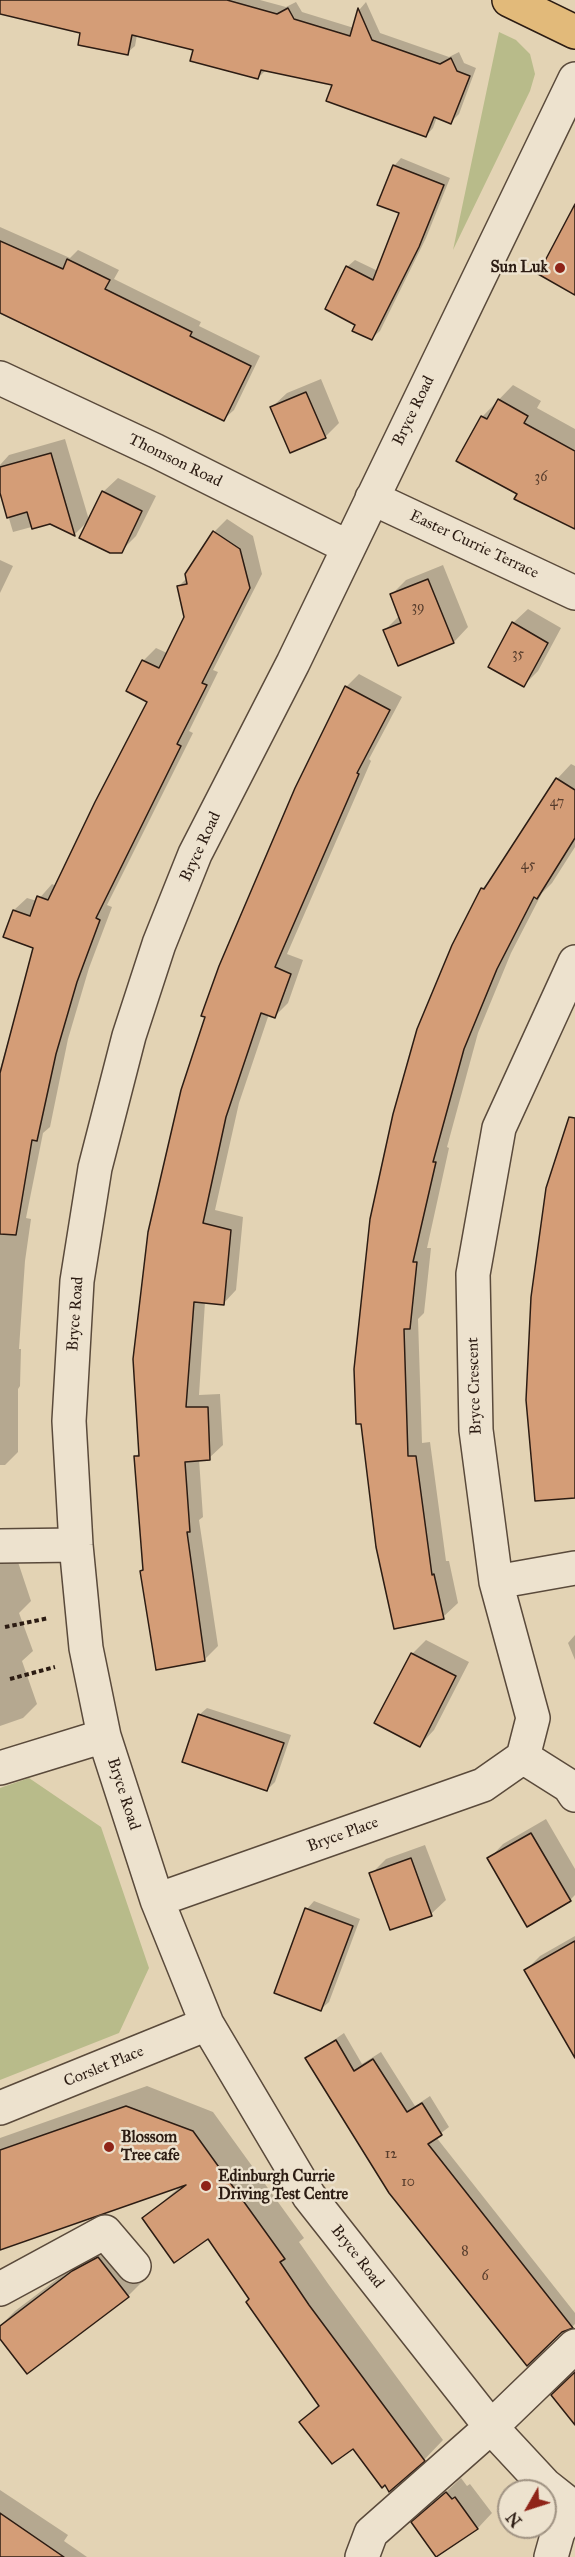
<!DOCTYPE html>
<style>
body{margin:0}
#map{position:relative;width:575px;height:2557px;overflow:hidden;background:#e3d3b4;font-family:"IM FELL Great Primer",serif}
canvas{display:block}
.north{position:absolute;left:497px;top:2479px;width:60px;height:60px;box-sizing:border-box;background:#ede2ce;border:2px solid #a09383;border-radius:50%;rotate:231deg;font-size:16px;font-weight:700;line-height:24px;text-align:center;color:#2c1c13}
.north::after{content:'';display:block;margin:auto;width:21px;height:27px;background:#8f2418;clip-path:polygon(50% 0,100% 100%,50% 72%,0 100%)}
</style>
<div id="map">
<canvas width="575" height="2557"></canvas>
<div class="north">N</div>
</div>
<script>
const ctx = document.querySelector('canvas').getContext('2d');
ctx.lineJoin = 'round';
function fill(path, color) { ctx.fillStyle = color; ctx.fill(path, 'evenodd'); }
const poly = rows => new Path2D(rows.map(r => 'M' + r).join(''));
function trace(path, color, width, dash) { ctx.strokeStyle = color; ctx.lineWidth = width; ctx.lineCap = dash ? 'butt' : 'round'; ctx.setLineDash(dash || []); ctx.stroke(path); }
function drawText(font, color, halo, rows, align = 'center') {
  ctx.font = font + ' "IM FELL Great Primer",serif'; ctx.lineWidth = 5; ctx.setLineDash([]); ctx.textBaseline = 'middle'; ctx.strokeStyle = halo; ctx.fillStyle = color; for (const [text, x, y, turn = 0] of rows) {
    ctx.save(); ctx.translate(x, y); ctx.rotate((+turn || 0) * Math.PI / 180); ctx.textAlign = isNaN(turn) ? turn : align; if (halo) ctx.strokeText(text, 0, 0); ctx.fillText(text, 0, 0); ctx.restore();
  }
}
const green = poly([
 [499,32,516,40,530,54,535,74,530,91,453,250],
 [29,1778,101,1827,149,1968,119,2033,0,2080,0,1788]
]);
const shadow = poly([
 [0,0,260,0,286,7,296,2,302,12,354,28,360,9,366,2,380,33,449,57,459,52,464,63,476,68,459,114,451,122,437,117,433,128,426,136,334,84,266,70,258,78,195,49,137,35,135,46,127,53,82,32],
 [401,158,450,178,426,238,380,331,372,338,357,324,347,267,355,260,378,271,401,212,394,166],
 [0,227,70,258,78,250,119,270,114,279,201,322,199,326,260,356,234,410,224,419,0,314],
 [321,379,339,423,325,437,272,407,287,393],
 [513,385,541,401,537,408,575,429,575,528,519,493,482,417],
 [65,439,89,520,75,534,50,522,13,532,0,488,0,465,9,455],
 [118,478,156,496,136,536,121,551,103,492],
 [227,519,253,536,262,574,213,670,218,672,189,731,193,733,107,905,112,907,89,968,68,1039,50,1127,43,1133,26,1218,31,1219,25,1261,19,1349,21,1349,20,1386,18,1389,18,1452,5,1465,0,1465,0,1069,35,947,14,910,27,898,37,901,52,884,56,886,149,701,143,661,156,648,167,653,185,617,179,586,187,578,214,532],
 [0,560,13,566,0,593],
 [443,565,468,627,454,642,399,664,385,630,400,615,392,594,406,580],
 [528,609,561,628,538,671,524,685,513,623],
 [359,674,402,697,369,759,371,761,287,954,303,960,288,1003,275,1016,269,1014,239,1103,215,1210,243,1217,236,1290,223,1304,205,1302,199,1395,220,1394,223,1445,209,1458,199,1459,203,1517,199,1520,218,1646,205,1659,142,1571,144,1569,135,1457,140,1452,135,1359,346,687],
 [571,764,575,766,575,847,552,883,542,893,511,953,478,1033,447,1147,449,1148,427,1248,431,1248,424,1313,418,1319,422,1443,430,1442,446,1561,449,1561,458,1603,443,1617,362,1422,482,889,492,878,557,779],
 [16,1556,31,1601,19,1613,33,1651,22,1661,37,1704,23,1718,0,1726,0,1562],
 [575,1635,575,1660,568,1643],
 [426,1640,469,1662,434,1730,420,1745,412,1654],
 [207,1708,291,1735,275,1782,267,1790,199,1715],
 [546,1819,575,1869,575,1895,570,1900,489,1859,503,1844],
 [425,1845,446,1900,431,1914,371,1874,386,1859],
 [314,1901,360,1919,329,2002,321,2009,307,1909],
 [575,1936,575,2044,526,1970,540,1956],
 [344,2033,362,2064,381,2052,415,2106,430,2096,449,2127,436,2137,575,2313,575,2324,572,2327,561,2331,307,2059],
 [147,2086,213,2112,304,2238,299,2242,329,2285,443,2440,424,2460,385,2483,354,2446,301,2422,319,2404,209,2237,144,2218,181,2186,0,2248,0,2138],
 [118,2238,147,2277,128,2296,0,2336,0,2326,15,2311,93,2252],
 [461,2478,467,2486,470,2484,492,2513,478,2528,437,2557,413,2523],
 [0,2490,68,2535,64,2541,87,2557,0,2557]
]);
const building = poly([
 [0,0,227,0,277,14,288,8,294,19,350,36,358,8,372,40,440,64,451,58,457,71,470,76,451,124,434,117,426,137,326,101,332,85,261,70,258,79,190,61,193,50,132,35,128,55,78,45,80,33,0,14,0,0],
 [393,165,444,185,419,247,372,340,352,331,355,325,325,309,346,266,373,280,399,213,377,205,393,165],
 [575,204,575,295,538,274,575,204],
 [0,241,63,269,67,259,110,280,105,289,192,332,190,336,251,366,224,421,0,313,0,241],
 [306,392,326,438,290,453,270,407,306,392],
 [498,399,528,416,524,423,575,451,575,529,514,499,517,494,456,461,481,416,487,419,498,399],
 [51,453,75,536,50,524,32,529,27,512,7,518,0,493,0,467,51,453],
 [102,491,142,511,122,553,110,553,79,538,102,491],
 [213,531,240,549,250,588,202,683,207,685,177,744,181,746,96,918,100,920,77,982,56,1054,37,1141,32,1140,16,1235,0,1234,0,1073,33,948,3,937,13,910,30,916,37,896,48,900,95,802,147,702,126,691,142,660,159,668,184,617,177,586,187,584,185,574,213,531],
 [428,579,454,643,398,666,383,630,401,623,390,594,428,579],
 [512,622,548,643,524,687,488,667,512,622],
 [345,686,390,710,357,773,359,774,275,967,291,974,275,1018,261,1013,226,1117,203,1223,231,1230,224,1305,194,1302,186,1407,208,1407,210,1460,185,1462,190,1532,187,1532,205,1661,156,1670,140,1571,143,1570,134,1456,139,1456,133,1359,148,1232,181,1090,205,1017,201,1016,219,966,295,788,345,686],
 [556,778,575,790,575,838,537,899,534,897,497,969,464,1049,433,1162,436,1162,413,1262,417,1262,410,1329,404,1329,408,1456,416,1456,432,1575,434,1574,444,1619,394,1629,376,1547,361,1424,356,1424,354,1369,370,1219,393,1114,417,1029,452,945,481,888,484,889,556,778],
 [569,1117,575,1118,575,1498,535,1501,526,1400,531,1297,546,1188,569,1117],
 [411,1653,456,1676,420,1747,374,1723,411,1653],
 [198,1714,284,1743,267,1791,182,1762,198,1714],
 [531,1833,571,1901,527,1927,487,1858,531,1833],
 [411,1858,432,1916,390,1930,369,1873,411,1858],
 [305,1908,353,1926,321,2011,274,1993,305,1908],
 [575,1941,575,2058,524,1970,575,1941],
 [336,2040,354,2071,373,2059,407,2112,422,2103,442,2135,428,2144,573,2328,562,2332,527,2366,389,2193,305,2058,336,2040],
 [126,2106,193,2131,285,2259,280,2262,309,2305,425,2461,389,2492,385,2485,382,2488,353,2449,332,2464,299,2422,319,2406,246,2302,249,2299,208,2239,174,2263,142,2218,186,2185,0,2250,0,2150,126,2106],
 [98,2257,129,2297,27,2374,0,2339,0,2326,72,2271,98,2257],
 [575,2372,575,2425,551,2395,575,2372],
 [446,2492,452,2499,455,2497,478,2529,436,2557,411,2522,446,2492],
 [0,2513,64,2557,0,2557,0,2513]
]);
const path = poly([
 [5,1627,49,1618],
 [10,1679,55,1667]
]);
const minor = poly([
 [0,378,156,451,348,547],
 [372,498,575,593],
 [575,962,499,1128,473,1274,476,1430,496,1582,533,1718,523,1757,569,1786,575,1795],
 [0,1546,76,1545],
 [496,1582,575,1568],
 [0,1768,104,1736],
 [157,1900,483,1785,523,1757],
 [0,2108,207,2024],
 [0,2289,105,2232,134,2266],
 [574,2508,545,2485,491,2427,309,2196,207,2024,157,1900,104,1736,86,1648,76,1545,69,1421,77,1281,95,1168,129,1036,159,944,195,854,293,663,575,79],
 [362,2557,371,2533,491,2427,575,2346],
 [551,2557,558,2532,575,2507]
]);
const major = poly([
 [509,0,575,32]
]);
const markers = [
 [560,268,6,"#8f2418"],
 [109,2147,6,"#8f2418"],
 [206,2186,6,"#8f2418"]
];
const numberNames = [
 ["36",541,478],
 ["39",418,608],
 ["35",518,655],
 ["47",557,803],
 ["45",528,866],
 ["12",391,2155],
 ["10",408,2183],
 ["8",465,2252],
 ["6",485,2277]
];
const poiNames = [
 ["Sun Luk",548,268,"right"],
 ["Blossom",121,2138],
 ["Tree cafe",121,2156],
 ["Edinburgh Currie",218,2177],
 ["Driving Test Centre",218,2195]
];
const streetNames = [
 ["Bryce Road",414,411,-64],
 ["Thomson Road",175,461,26],
 ["Easter Currie Terrace",474,545,25],
 ["Bryce Road",201,847,-65],
 ["Bryce Road",76,1314,-86],
 ["Bryce Crescent",475,1386,-92],
 ["Bryce Road",123,1794,72],
 ["Bryce Place",343,1835,-20],
 ["Corslet Place",104,2067,-22],
 ["Bryce Road",357,2257,52]
];
fill(green, '#b8bb8a');
fill(shadow, '#0003');
fill(building, '#d49d77');
trace(building, '#2c1c13', 1.5);
trace(minor, '#5a4a3b', 36);
trace(major, '#2c1c13', 36);
trace(path, '#2c1c13', 4, [4.5, 3]);
trace(minor, '#ede2ce', 33);
trace(major, '#e2ba7a', 33);
for (const [x, y, r, color] of markers) { const dot = new Path2D(); dot.arc(x, y, r, 0, 2 * Math.PI); ctx.fillStyle = color; ctx.fill(dot); trace(dot, '#ede2ce', 2); }
drawText('14px', '#563c2c', null, numberNames);
drawText('bold 16px', '#2c1c13', '#ede2ce', poiNames, 'left');
drawText('16px', '#2c1c13', '#ede2ce', streetNames);
</script>
